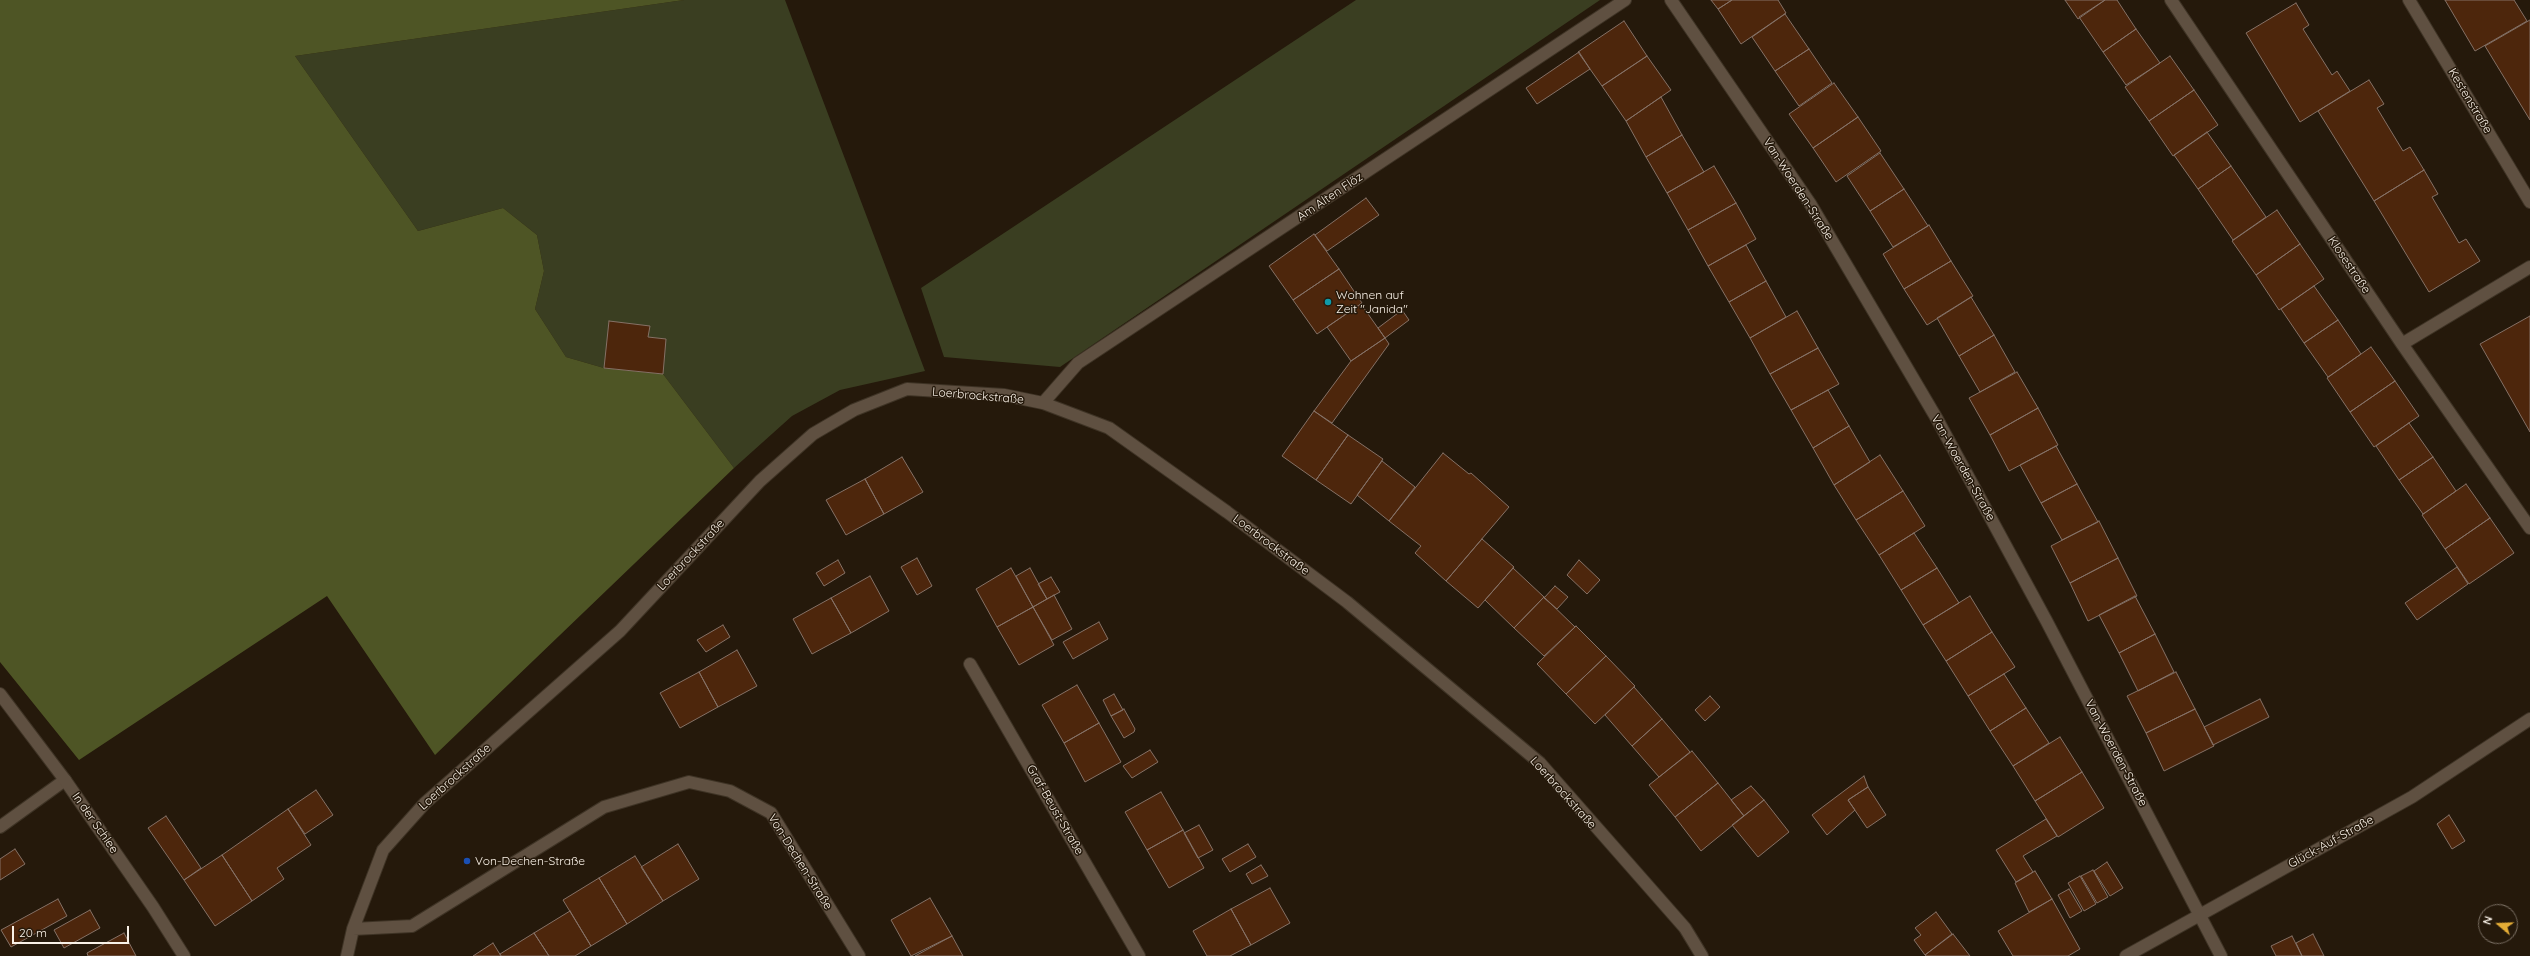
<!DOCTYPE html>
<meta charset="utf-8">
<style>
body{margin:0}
#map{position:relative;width:2530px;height:956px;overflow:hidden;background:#25190b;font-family:Quicksand,sans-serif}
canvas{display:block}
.north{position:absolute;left:2478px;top:904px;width:40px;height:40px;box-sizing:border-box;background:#25190b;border:1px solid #7a6f63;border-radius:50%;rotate:289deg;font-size:11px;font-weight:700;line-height:16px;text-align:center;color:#f9f1e7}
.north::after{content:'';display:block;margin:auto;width:14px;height:18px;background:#e5ad36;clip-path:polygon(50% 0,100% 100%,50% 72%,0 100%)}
.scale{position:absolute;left:12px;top:926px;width:117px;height:18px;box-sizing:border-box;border:2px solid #f9f1e7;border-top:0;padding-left:5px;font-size:12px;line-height:14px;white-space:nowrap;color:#f9f1e7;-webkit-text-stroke:3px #25190b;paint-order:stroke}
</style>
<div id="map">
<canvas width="2530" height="956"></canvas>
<div class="north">N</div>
<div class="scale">20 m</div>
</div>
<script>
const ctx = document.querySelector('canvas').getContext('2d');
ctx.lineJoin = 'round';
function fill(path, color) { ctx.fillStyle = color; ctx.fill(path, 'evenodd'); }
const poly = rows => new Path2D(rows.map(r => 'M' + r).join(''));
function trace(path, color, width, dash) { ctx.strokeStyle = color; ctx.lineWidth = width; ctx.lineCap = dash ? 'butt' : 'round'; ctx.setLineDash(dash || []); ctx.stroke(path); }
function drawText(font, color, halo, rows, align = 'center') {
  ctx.font = font + ' Quicksand,sans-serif'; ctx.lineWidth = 3; ctx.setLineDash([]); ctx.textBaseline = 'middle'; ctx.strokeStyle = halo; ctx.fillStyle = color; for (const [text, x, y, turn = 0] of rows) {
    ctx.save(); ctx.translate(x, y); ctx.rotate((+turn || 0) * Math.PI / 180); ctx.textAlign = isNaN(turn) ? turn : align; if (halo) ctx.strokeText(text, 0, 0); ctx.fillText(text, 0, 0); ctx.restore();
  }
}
const green = poly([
 [684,0,785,0,925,371,840,390,792,416,734,468,663,374,604,368,566,357,535,309,544,271,537,235,503,208,418,231,295,56],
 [1356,0,1600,0,1060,367,944,357,921,288]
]);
const forest = poly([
 [0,0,684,0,295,56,418,231,503,208,537,235,544,271,535,309,566,357,604,368,663,374,734,468,435,755,327,596,79,760,0,662]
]);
const building = poly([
 [1711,0,1732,0,1718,9,1711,0],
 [1732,0,1778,0,1786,13,1741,44,1718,9,1732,0],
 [2065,0,2105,0,2078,19,2065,0],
 [2105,0,2117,0,2136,29,2103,52,2079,17,2105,0],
 [2445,0,2514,0,2527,21,2475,51,2445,0],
 [2296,3,2309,25,2303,29,2332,75,2337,71,2350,91,2300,122,2246,33,2296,3],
 [1785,14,1809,49,1775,71,1752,37,1785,14],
 [2530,20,2530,120,2485,46,2530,20],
 [1624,21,1647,56,1602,86,1578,52,1624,21],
 [2136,29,2160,63,2126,85,2103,52,2136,29],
 [1809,49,1832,83,1799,106,1775,71,1809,49],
 [1579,52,1590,69,1537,104,1526,88,1579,52],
 [1647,56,1671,90,1626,121,1602,86,1647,56],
 [2170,56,2194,90,2149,121,2125,87,2170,56],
 [2369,80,2384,104,2377,108,2403,151,2410,147,2424,170,2374,201,2318,111,2369,80],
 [1834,83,1858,117,1813,148,1789,114,1834,83],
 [2194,90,2218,125,2173,156,2149,121,2194,90],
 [1661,97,1682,135,1646,157,1626,121,1661,97],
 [1858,117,1881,151,1836,182,1813,148,1858,117],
 [2207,132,2231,166,2198,189,2174,155,2207,132],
 [1682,135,1704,172,1667,193,1646,157,1682,135],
 [1880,153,1904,189,1870,211,1847,176,1880,153],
 [1714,166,1736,203,1688,230,1667,193,1714,166],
 [2231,166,2266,217,2233,240,2198,189,2231,166],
 [2424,170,2438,194,2432,197,2459,243,2466,239,2480,261,2429,292,2374,201,2424,170],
 [1904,189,1928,226,1893,247,1870,211,1904,189],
 [1366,198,1379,215,1327,251,1315,235,1366,198],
 [1736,203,1756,239,1708,266,1688,230,1736,203],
 [2277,210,2300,244,2256,275,2232,241,2277,210],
 [1929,225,1951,261,1904,289,1883,254,1929,225],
 [1314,234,1339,269,1293,300,1269,266,1314,234],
 [2300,244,2324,279,2279,310,2256,275,2300,244],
 [1746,245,1766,281,1729,302,1708,266,1746,245],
 [1951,261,1973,296,1927,325,1904,289,1951,261],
 [1339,269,1362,303,1317,334,1293,300,1339,269],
 [1766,281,1786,317,1750,338,1729,302,1766,281],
 [2314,286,2338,320,2304,343,2281,309,2314,286],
 [1971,297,1994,335,1959,356,1937,318,1971,297],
 [1361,304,1385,338,1351,361,1327,327,1361,304],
 [1402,310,1409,320,1385,338,1378,328,1402,310],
 [1797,311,1818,348,1770,374,1750,338,1797,311],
 [2530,316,2530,432,2480,344,2530,316],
 [2338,320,2361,354,2328,377,2304,343,2338,320],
 [609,321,650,326,648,337,666,339,663,374,604,368,609,321],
 [1994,335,2015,372,1980,392,1959,356,1994,335],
 [1385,338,1389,344,1332,423,1314,411,1351,361,1385,338],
 [2371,347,2395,381,2350,412,2327,378,2371,347],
 [1818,348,1839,384,1791,410,1770,374,1818,348],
 [2017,372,2038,408,1990,435,1969,398,2017,372],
 [2395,381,2419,416,2374,447,2350,412,2395,381],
 [1828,390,1849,426,1813,448,1791,410,1828,390],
 [2038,408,2058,445,2009,471,1990,435,2038,408],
 [1314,411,1348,435,1316,480,1282,456,1314,411],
 [2409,423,2433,457,2399,480,2376,446,2409,423],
 [1849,426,1870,462,1834,485,1813,448,1849,426],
 [1348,435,1383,459,1351,504,1316,480,1348,435],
 [2056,446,2077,484,2041,503,2020,465,2056,446],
 [1443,453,1469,474,1471,473,1509,507,1446,581,1415,553,1421,546,1389,521,1443,453],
 [1880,455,1903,491,1856,520,1834,485,1880,455],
 [902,457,923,492,884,514,865,479,902,457],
 [2433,457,2456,491,2423,514,2399,480,2433,457],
 [1382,461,1415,487,1389,521,1357,495,1382,461],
 [865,479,884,514,846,535,826,500,865,479],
 [2077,484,2098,522,2062,540,2041,503,2077,484],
 [2466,484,2490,518,2445,549,2422,515,2466,484],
 [1903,491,1925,526,1879,555,1856,520,1903,491],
 [2490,518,2514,553,2469,584,2445,549,2490,518],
 [2099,521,2118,558,2070,583,2051,546,2099,521],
 [1914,533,1937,568,1901,590,1879,555,1914,533],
 [1482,539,1514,567,1478,608,1446,581,1482,539],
 [917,558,932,586,917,595,901,567,917,558],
 [2118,558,2137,596,2088,621,2070,583,2118,558],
 [838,560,845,573,824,586,816,573,838,560],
 [1579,560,1600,580,1587,594,1567,575,1579,560],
 [2457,567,2468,584,2417,620,2405,603,2457,567],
 [1011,568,1033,607,997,627,976,589,1011,568],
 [1030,568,1047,599,1033,607,1016,576,1030,568],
 [1513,568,1544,597,1514,628,1485,600,1513,568],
 [1937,568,1959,603,1923,625,1901,590,1937,568],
 [870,576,889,611,851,633,831,598,870,576],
 [1051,577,1060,592,1047,599,1038,584,1051,577],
 [1555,586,1568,597,1557,609,1544,598,1555,586],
 [1054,595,1072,629,1052,640,1033,607,1054,595],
 [1970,596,1992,632,1946,661,1923,625,1970,596],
 [2135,596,2155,634,2119,653,2099,615,2135,596],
 [1544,597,1575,627,1544,656,1514,628,1544,597],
 [831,598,851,633,812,654,793,619,831,598],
 [1033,607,1054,645,1019,665,997,627,1033,607],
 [1099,622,1108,639,1073,659,1063,642,1099,622],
 [723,625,730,637,706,652,697,640,723,625],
 [1576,626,1606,656,1566,694,1537,664,1576,626],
 [1992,632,2015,667,1968,696,1946,661,1992,632],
 [2155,634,2174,672,2138,691,2119,653,2155,634],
 [737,650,757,686,718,707,699,672,737,650],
 [1606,656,1635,686,1595,724,1566,694,1606,656],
 [699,672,718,707,680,728,660,693,699,672],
 [2176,672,2195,709,2146,733,2127,696,2176,672],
 [2004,674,2026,708,1990,731,1968,696,2004,674],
 [1077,685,1099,723,1064,743,1042,705,1077,685],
 [1634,687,1662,719,1632,746,1605,715,1634,687],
 [1114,694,1123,710,1111,716,1103,700,1114,694],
 [1710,696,1720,707,1705,721,1695,710,1710,696],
 [2260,699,2269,717,2213,745,2204,727,2260,699],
 [2026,708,2049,743,2013,766,1990,731,2026,708],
 [1124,709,1135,729,1134,732,1124,738,1111,716,1124,709],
 [2195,709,2214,746,2164,771,2146,733,2195,709],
 [1662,719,1690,752,1659,777,1632,746,1662,719],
 [1099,723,1121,762,1085,782,1064,743,1099,723],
 [2060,737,2082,772,2035,801,2013,766,2060,737],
 [1150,750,1158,762,1132,778,1123,766,1150,750],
 [1692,751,1718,783,1675,817,1649,785,1692,751],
 [2082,772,2104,808,2058,837,2035,801,2082,772],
 [1864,776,1868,787,1848,800,1855,810,1827,835,1812,815,1864,776],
 [1718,783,1744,816,1701,851,1675,817,1718,783],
 [1751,786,1764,800,1744,816,1731,800,1751,786],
 [1868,787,1886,815,1867,828,1848,800,1868,787],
 [316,790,333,815,305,834,288,809,316,790],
 [1161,792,1183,830,1147,850,1125,812,1161,792],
 [1764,800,1789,832,1758,857,1732,825,1764,800],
 [288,809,311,845,277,868,284,879,252,901,222,855,288,809],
 [2449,815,2465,841,2452,849,2437,824,2449,815],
 [166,816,201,868,184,880,148,828,166,816],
 [2046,819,2057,836,2023,856,2033,872,2016,882,1996,850,2046,819],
 [1199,825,1213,850,1198,858,1184,833,1199,825],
 [1183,830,1204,868,1169,888,1147,850,1183,830],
 [678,844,699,879,663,901,641,867,678,844],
 [1248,844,1256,857,1230,872,1222,859,1248,844],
 [15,849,25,864,0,880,0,859,15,849],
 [222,855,252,901,215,926,184,880,222,855],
 [635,856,663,901,627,924,599,878,635,856],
 [2107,862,2123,888,2110,896,2094,871,2107,862],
 [1261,865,1268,876,1252,884,1246,874,1261,865],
 [2093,870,2108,897,2097,903,2081,876,2093,870],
 [2035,871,2052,899,2029,912,2015,883,2035,871],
 [2080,876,2096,904,2084,911,2068,883,2080,876],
 [599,878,627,924,591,946,563,900,599,878],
 [1270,888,1290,923,1251,945,1231,909,1270,888],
 [2069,889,2082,911,2070,918,2058,895,2069,889],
 [930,898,952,936,911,956,891,920,930,898],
 [58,899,67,916,11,947,1,930,58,899],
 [2052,899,2080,949,2068,956,2013,956,1998,931,2052,899],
 [1231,909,1251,945,1230,956,1207,956,1193,931,1231,909],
 [90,910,100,928,64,948,54,930,90,910],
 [570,911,591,946,575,956,549,956,534,933,570,911],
 [1936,912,1952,934,1925,955,1914,940,1921,935,1915,928,1936,912],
 [124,933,136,956,88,956,87,953,124,933],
 [534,933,549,956,501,956,500,954,534,933],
 [1953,934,1970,956,1926,956,1925,955,1953,934],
 [2313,934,2324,956,2302,956,2296,943,2313,934],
 [952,936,963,956,915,956,952,936],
 [2292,936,2302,956,2276,956,2271,946,2292,936],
 [493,943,501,956,473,956,493,943]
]);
const lane = poly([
 [0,827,65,780]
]);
const street = poly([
 [1671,0,1811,205,1937,419,2047,622,2221,956],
 [2171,0,2402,344,2530,528],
 [2409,0,2530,202],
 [2402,344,2530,267],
 [1043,403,1078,363,1625,0],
 [970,664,1139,956],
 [0,694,65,780,153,907,184,956],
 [353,929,412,926,604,807,689,782,730,791,771,813,859,956],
 [347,956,353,929,383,850,425,803,620,631,760,481,813,434,854,410,907,389,1004,395,1043,403,1109,428,1227,512,1347,602,1540,763,1685,928,1702,956],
 [2126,956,2412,797,2530,719]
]);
const markers = [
 [1328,302,4,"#0f9aa8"],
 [467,861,4,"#1a4fb4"]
];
const streetNames = [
 ["Kestenstraße",2470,101,59],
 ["Van-Woerden-Straße",1798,189,57],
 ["Am Alten Flöz",1330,197,-34],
 ["Klosestraße",2349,265,56],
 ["Loerbrockstraße",978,396,5],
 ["Van-Woerden-Straße",1963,468,61],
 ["Loerbrockstraße",1271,545,37],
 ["Loerbrockstraße",691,555,-47],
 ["Van-Woerden-Straße",2116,753,62],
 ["Loerbrockstraße",455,777,-42],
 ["Loerbrockstraße",1563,793,48],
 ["Graf-Beust-Straße",1055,810,60],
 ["In der Schlee",95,823,55],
 ["Glück-Auf-Straße",2331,842,-29],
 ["Von-Dechen-Straße",800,862,58]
];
const poiNames = [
 ["Wohnen auf",1336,295],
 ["Zeit \"Janida\"",1336,309],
 ["Von-Dechen-Straße",475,861]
];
fill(green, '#3a3e21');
fill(forest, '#4e5525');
fill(building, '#4d260c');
trace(building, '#857166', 1);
trace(lane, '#3e3325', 14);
trace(street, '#3e3325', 14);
trace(lane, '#5f5041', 12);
trace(street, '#5f5041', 12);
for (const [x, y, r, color] of markers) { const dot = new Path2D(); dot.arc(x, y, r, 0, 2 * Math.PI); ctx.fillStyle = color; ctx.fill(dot); trace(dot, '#25190b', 1.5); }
drawText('12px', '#f9f1e7', '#25190b', streetNames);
drawText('12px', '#f9f1e7', '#25190b', poiNames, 'left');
</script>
